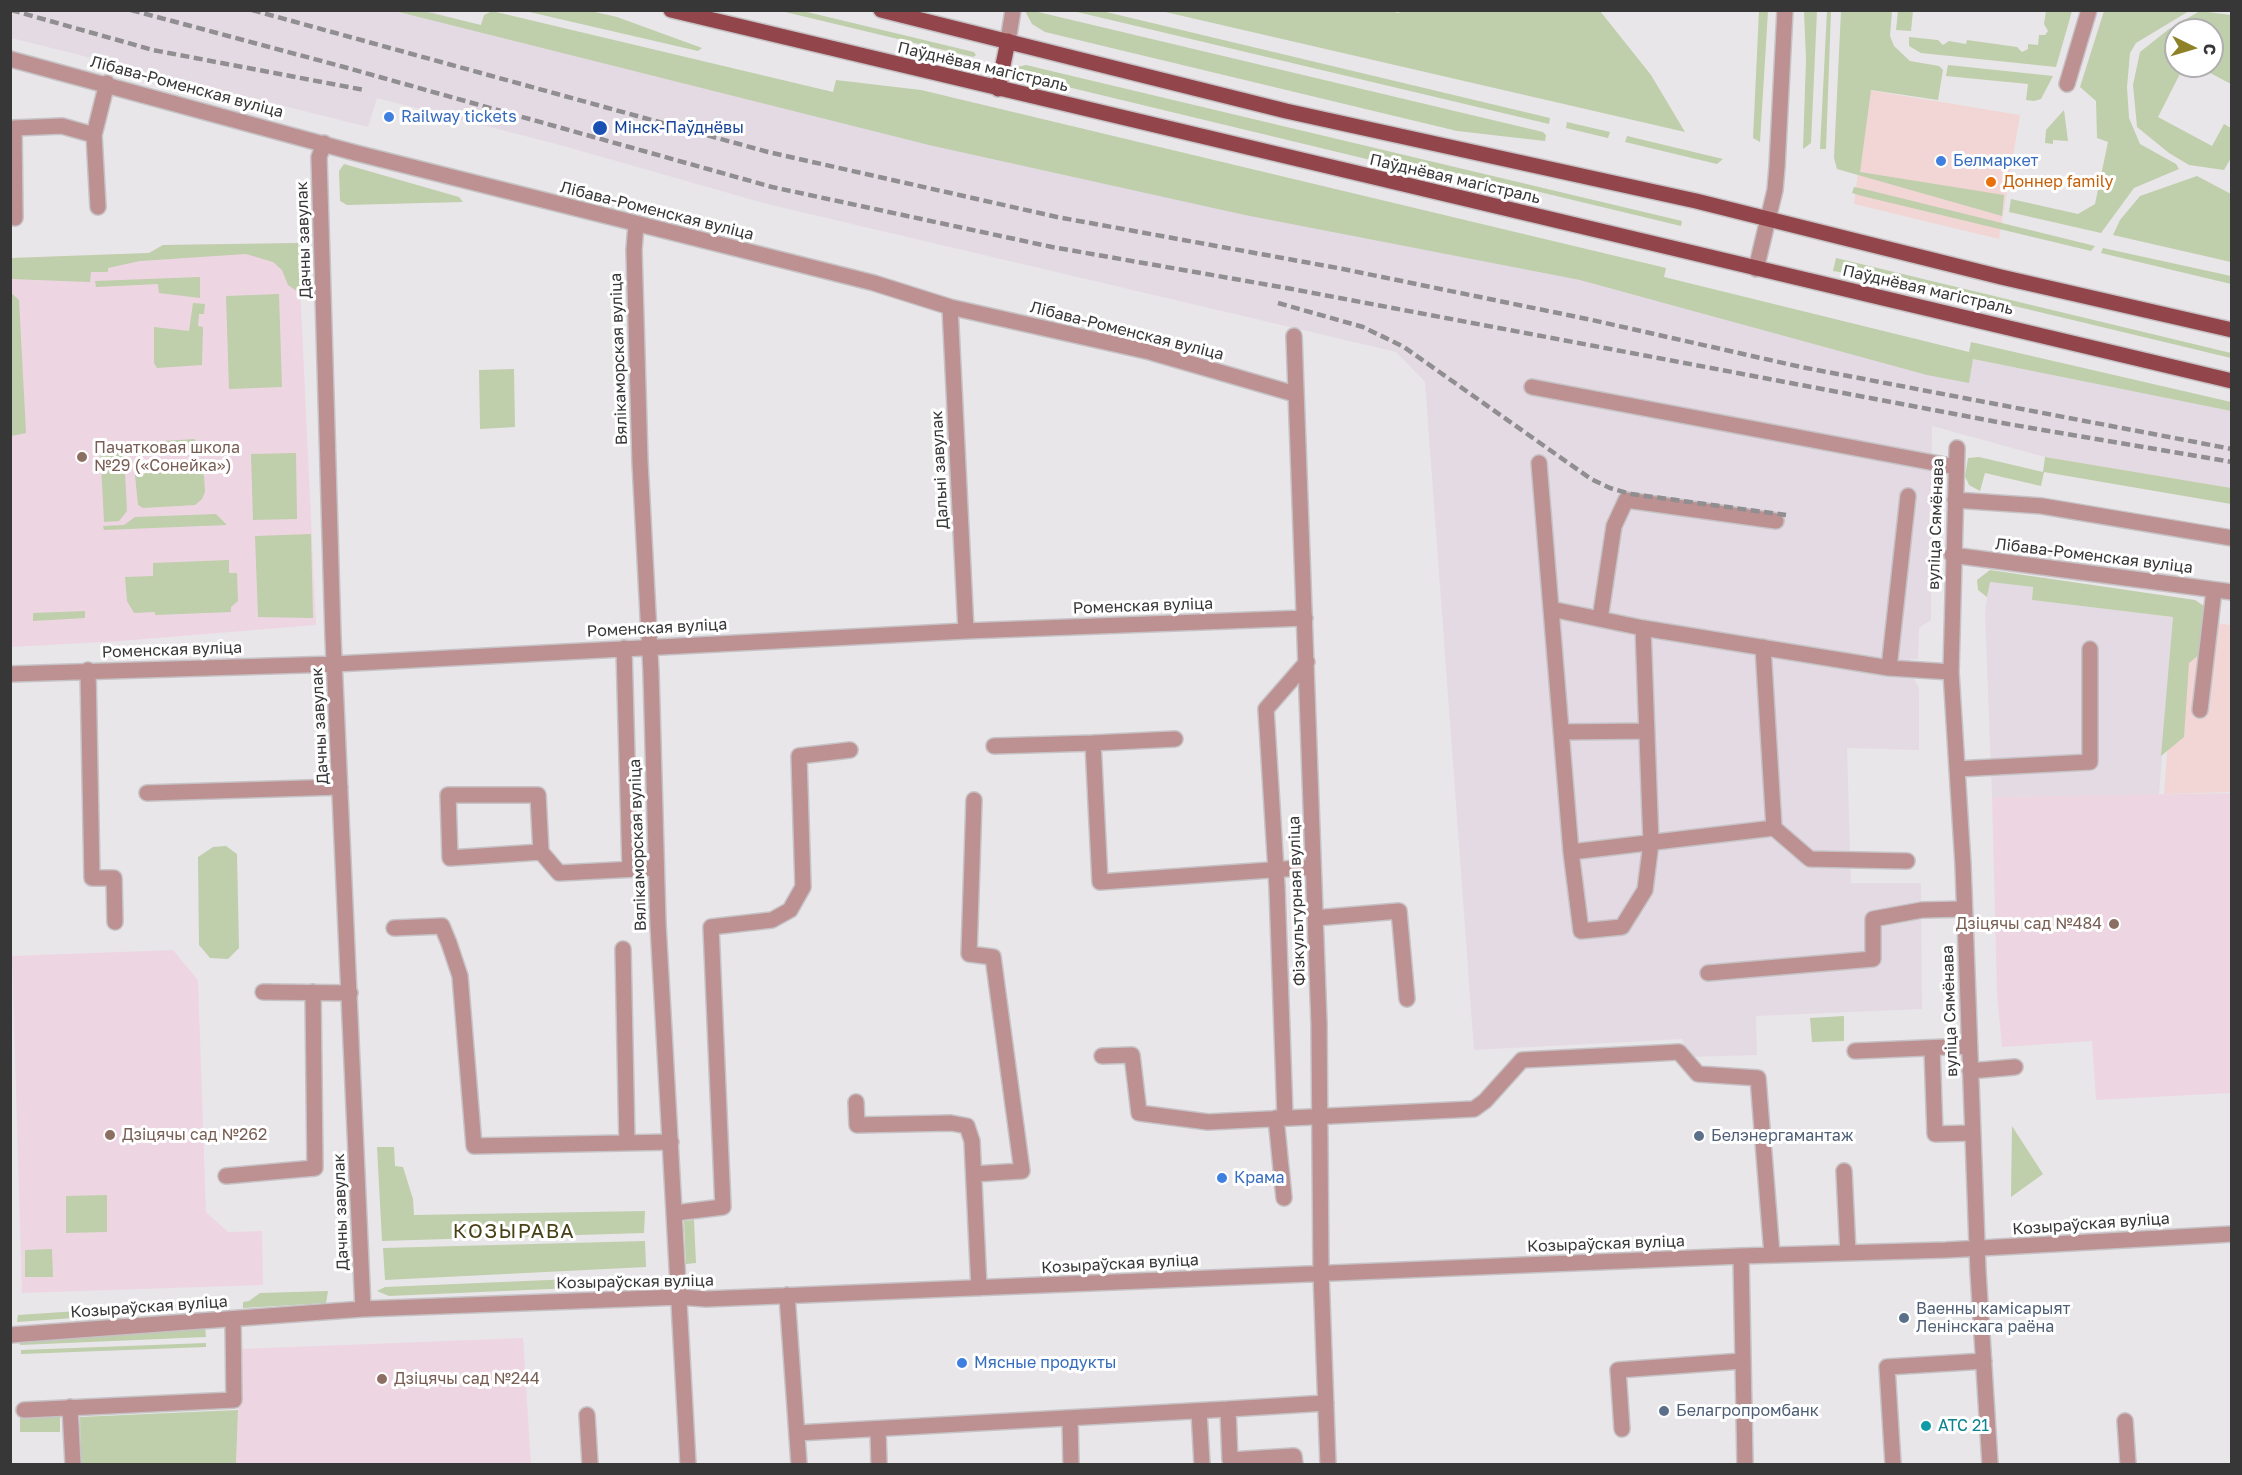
<!DOCTYPE html>
<meta charset="utf-8">
<style>
body{margin:0}
#map{position:relative;width:2242px;height:1475px;overflow:hidden;background:#e9e6e9;font-family:"Golos Text",sans-serif}
canvas{display:block}
.frame{position:absolute;inset:0;border:12px solid #383738;pointer-events:none}
.north{position:absolute;left:2164px;top:18px;width:60px;height:60px;box-sizing:border-box;background:#fff;border:2px solid #afafaf;border-radius:50%;rotate:95deg;font-size:16px;font-weight:700;line-height:24px;text-align:center;color:#383738}
.north::after{content:'';display:block;margin:auto;width:21px;height:27px;background:#8e8128;clip-path:polygon(50% 0,100% 100%,50% 72%,0 100%)}
</style>
<div id="map">
<canvas width="2242" height="1475"></canvas>
<div class="frame"></div>
<div class="north">С</div>
</div>
<script>
const ctx = document.querySelector('canvas').getContext('2d');
ctx.lineJoin = 'round';
function fill(path, color) { ctx.fillStyle = color; ctx.fill(path, 'evenodd'); }
const poly = rows => new Path2D(rows.map(r => 'M' + r).join(''));
function trace(path, color, width, dash) { ctx.strokeStyle = color; ctx.lineWidth = width; ctx.lineCap = dash ? 'butt' : 'round'; ctx.setLineDash(dash || []); ctx.stroke(path); }
function drawText(font, color, halo, rows, align = 'center') {
  ctx.font = font + ' "Golos Text",sans-serif'; ctx.lineWidth = 6; ctx.setLineDash([]); ctx.textBaseline = 'middle'; ctx.strokeStyle = halo; ctx.fillStyle = color; for (const [text, x, y, turn = 0] of rows) {
    ctx.save(); ctx.translate(x, y); ctx.rotate((+turn || 0) * Math.PI / 180); ctx.textAlign = isNaN(turn) ? turn : align; if (halo) ctx.strokeText(text, 0, 0); ctx.fillText(text, 0, 0); ctx.restore();
  }
}
const commercial = poly([
 [1868,90,2020,115,1999,239,1854,204],
 [2177,618,2231,625,2231,792,2164,794]
]);
const built = poly([
 [11,10,427,10,481,26,483,18,1973,359,2231,411,2231,488,2045,457,1932,426,1931,620,1919,628,1918,659,1910,659,1910,670,1919,689,1919,750,1847,748,1851,883,1921,883,1922,1009,1756,1016,1757,1055,1690,1057,1682,1039,1474,1050,1425,382,1396,352,767,204,560,145,377,98,368,127,11,38],
 [1989,582,2033,587,2032,600,2173,617,2159,795,1992,797,1985,614]
]);
const education = poly([
 [298,243,316,625,121,641,11,647,11,258,149,253,163,245],
 [2231,793,2231,1093,2096,1100,2092,1041,2002,1047,1997,994,1992,797],
 [173,950,198,980,206,1212,228,1232,262,1231,263,1285,22,1293,12,956],
 [523,1338,531,1464,236,1464,240,1349]
]);
const green = poly([
 [395,11,423,11,481,25,484,15,492,11,833,92,836,80,921,90,1666,268,1664,277,1969,352,1971,342,2231,402,2231,411,1973,359,1969,383,1927,375,1580,280,1245,215,929,145],
 [525,11,591,11,617,17,702,48,698,51],
 [781,11,803,11,974,52,976,55,973,57],
 [1025,11,1034,11,1543,132,1546,135,1545,141,1457,131,1045,32,1032,24],
 [1073,11,1102,11,1550,118,1549,124],
 [1388,11,1399,13,1400,10,1600,11,1651,75,1685,132,1161,11],
 [1759,11,1768,11,1760,142,1753,138],
 [1804,11,1817,11,1811,143,1803,149,1806,59],
 [1827,11,1831,11,1826,149,1820,149],
 [1841,11,1892,11,1890,36,1894,46,1910,61,1939,66,1943,70,1938,100,1871,90,1860,172,2004,195,2002,216,1837,169,1834,158],
 [1898,11,1913,11,1911,31,1896,30],
 [2046,11,2072,11,2056,67,1921,53,1909,46,1909,37,1938,40,1943,45,1949,41,1966,44,1967,40,2017,47,2022,52,2028,49,2028,44,2038,45,2039,35,2045,35,2048,31,2044,24],
 [2104,11,2189,11,2136,43,2130,53,2127,87,2129,118,2140,144,2176,164,2179,169,2134,188,2101,233,2009,212,2011,199,2078,214,2095,204,2108,142,2097,138,2096,101,2080,87],
 [2200,11,2231,15,2231,84,2197,66,2212,66,2212,30,2176,30,2176,66,2184,66,2158,117,2212,146,2224,124,2231,128,2231,158,2224,170,2189,165,2169,153,2137,127,2133,85,2140,52,2169,29],
 [1026,65,1682,221,1681,226,1469,175,1383,163,1018,75,1017,67],
 [1948,65,2053,76,2041,99,2034,101,2026,100,2028,84,1946,76],
 [2064,110,2068,141,2053,140,2053,144,2045,143,2046,130],
 [1567,122,1610,132,1608,138,1566,128],
 [1627,136,1723,159,1717,164,1625,142],
 [344,164,459,197,463,202,347,205,340,201,339,171],
 [2197,176,2231,194,2231,262,2113,235,2120,220,2140,196],
 [1854,187,1864,189,2095,246,2091,251,1862,196,1852,193],
 [298,243,301,294,288,285,282,270,273,262,246,254,140,261,108,268,108,272,91,272,90,282,11,279,11,258,149,253,163,245],
 [2103,248,2231,276,2231,284,2101,253],
 [1836,258,2231,353,2231,358,1935,287,1833,271],
 [200,277,200,298,159,293,158,284,96,287,95,281],
 [10,292,19,300,26,433,11,436],
 [279,294,282,387,229,389,226,296],
 [193,303,205,304,204,314,199,314,198,326,203,327,202,365,157,368,154,363,154,327,189,331],
 [514,369,515,427,480,429,479,370],
 [195,439,195,445,189,451,124,454,127,511,119,521,104,522,100,445],
 [296,453,297,519,253,520,251,454],
 [1979,457,2043,472,2045,457,2231,488,2231,504,2044,472,2041,486,1985,473,1980,491,1969,485,1965,476,1968,458],
 [189,460,196,463,204,476,205,492,202,499,195,505,143,508,138,505,135,475,139,465,143,462],
 [216,514,227,525,104,530,103,526,124,525,135,517],
 [311,534,313,618,258,617,255,536],
 [229,560,229,573,237,573,238,601,231,607,231,612,155,615,155,612,134,613,127,601,125,577,153,576,153,563],
 [1990,570,2195,600,2204,606,2206,615,2200,654,2189,663,2184,737,2161,756,2173,617,2032,600,2033,587,1990,582,1987,597,1978,590,1977,580],
 [85,611,85,618,33,621,33,613],
 [226,846,237,854,239,948,228,959,210,958,199,945,198,857,213,847],
 [1844,1016,1844,1041,1812,1042,1810,1018],
 [2012,1126,2043,1174,2011,1197],
 [377,1147,394,1147,395,1166,403,1167,413,1199,414,1215,645,1211,644,1233,382,1241],
 [107,1195,107,1232,66,1233,66,1196],
 [694,1220,696,1263,686,1264,684,1221],
 [645,1241,646,1267,385,1280,383,1248],
 [52,1249,53,1277,25,1277,25,1250],
 [643,1276,642,1285,389,1296,377,1291,385,1287],
 [328,1291,326,1303,243,1308,243,1302,249,1301,260,1293],
 [229,1301,230,1307,17,1322,18,1315],
 [205,1327,206,1337,20,1345,19,1336],
 [206,1343,206,1347,21,1354,21,1350],
 [238,1410,236,1464,81,1464,80,1417],
 [20,1416,60,1416,60,1432,20,1432]
]);
const minor = poly([
 [1008,41,1013,10],
 [10,59,356,153,874,283,950,307,1150,352,1295,394],
 [2067,84,2089,10],
 [324,143,319,157,333,637,363,1309],
 [98,207,94,135,107,83],
 [15,218,14,128,62,126,94,135],
 [636,224,634,250,640,462,651,672,658,924,688,1464],
 [1756,269,1775,190,1777,167,1785,10],
 [950,307,966,631],
 [1294,336,1319,1023,1321,1273,1328,1464],
 [1532,387,1956,467],
 [1957,448,1951,672,1963,865,1978,1271,1990,1464],
 [1539,463,1571,852,1774,828,1763,647],
 [1955,500,2042,506,2232,538],
 [1952,555,2232,592],
 [1551,609,1643,628],
 [1600,619,1614,526,1626,500,1776,521],
 [624,648,630,869],
 [1889,668,1908,496],
 [88,670,92,878,114,878,115,922],
 [10,674,335,664,966,631,1305,618],
 [2200,710,2214,590],
 [1561,732,1647,731],
 [1093,743,1175,739],
 [994,746,1093,743,1100,882,1313,867],
 [1957,769,2090,762,2090,649],
 [147,793,340,787],
 [1774,828,1810,859,1907,861],
 [541,852,450,858,448,795,538,795,541,852,559,873,656,868],
 [1571,852,1581,931,1622,927,1645,890,1651,843,1643,628,1889,668,1951,672],
 [1315,918,1399,911,1407,999],
 [394,928,442,926,449,943,460,976,474,1146,671,1142],
 [623,949,627,1143],
 [1708,973,1873,959,1873,919,1922,910,1964,909],
 [263,992,350,993],
 [1932,1049,1935,1134,1972,1133],
 [1855,1051,1969,1046],
 [1102,1056,1132,1055,1139,1113,1208,1122,1474,1109,1485,1101,1522,1060,1679,1052,1698,1074,1758,1078,1772,1255],
 [1970,1071,2015,1067],
 [856,1102,857,1125,951,1123,967,1126,972,1141,979,1288],
 [1285,1117,1277,887,1266,709,1307,662],
 [1276,1118,1284,1198],
 [1844,1171,1848,1253],
 [974,1174,1022,1171,993,957,969,954,974,800],
 [226,1176,315,1168,313,992],
 [675,1213,723,1207,711,927,772,920,790,910,803,887,799,756,850,750],
 [1741,1256,1745,1464],
 [787,1295,799,1464],
 [10,1335,363,1309,680,1297,706,1299,1741,1256,1946,1250,2232,1234],
 [70,1407,73,1464],
 [1228,1409,1326,1403],
 [24,1410,234,1400,233,1319],
 [1199,1411,1202,1464],
 [587,1415,590,1464],
 [1070,1418,1071,1464],
 [2125,1421,2128,1464],
 [878,1429,879,1464],
 [1622,1429,1618,1370,1742,1361],
 [797,1433,1228,1409,1230,1460,1294,1456,1295,1464],
 [1893,1464,1887,1367,1984,1361]
]);
const major = poly([
 [671,10,2232,381],
 [881,10,1286,111,1696,201,2001,277,2232,330],
 [998,89,1008,41]
]);
const rail = poly([
 [11,10,153,50,364,90],
 [131,10,344,67,772,187,1052,247,1292,289,2008,424,2232,462],
 [252,10,768,152,1057,217,1343,269,1592,320,1801,367,2232,449],
 [1278,303,1363,327,1404,347,1591,479,1610,488,1631,494,1786,515]
]);
const markers = [
 [389,117,6,"#3f7fe0"],
 [600,128,8,"#1a4fb4"],
 [1941,161,6,"#3f7fe0"],
 [1991,182,6,"#e8710a"],
 [82,457,6,"#8d6e63"],
 [2114,924,6,"#8d6e63"],
 [110,1135,6,"#8d6e63"],
 [1699,1136,6,"#5c6f8a"],
 [1222,1178,6,"#3f7fe0"],
 [1904,1318,6,"#5c6f8a"],
 [962,1363,6,"#3f7fe0"],
 [382,1379,6,"#8d6e63"],
 [1664,1411,6,"#5c6f8a"],
 [1926,1426,6,"#0f9aa8"]
];
const streetNames = [
 ["Паўднёвая магістраль",983,67,13],
 ["Лібава-Роменская вуліца",187,87,15],
 ["Паўднёвая магістраль",1455,179,13],
 ["Лібава-Роменская вуліца",657,211,14],
 ["Дачны завулак",304,240,-92],
 ["Паўднёвая магістраль",1928,290,13],
 ["Лібава-Роменская вуліца",1127,331,14],
 ["Вялікаморская вуліца",619,359,-92],
 ["Дальні завулак",940,470,-93],
 ["вуліца Сямёнава",1936,524,-88],
 ["Лібава-Роменская вуліца",2094,556,7],
 ["Роменская вуліца",1143,606,-2],
 ["Роменская вуліца",657,628,-3],
 ["Роменская вуліца",172,650,-2],
 ["Дачны завулак",320,726,-93],
 ["Вялікаморская вуліца",638,845,-92],
 ["Фізкультурная вуліца",1297,901,-92],
 ["вуліца Сямёнава",1950,1011,-92],
 ["Дачны завулак",341,1212,-92],
 ["Козыраўская вуліца",2091,1224,-4],
 ["Козыраўская вуліца",1606,1244,-2],
 ["Козыраўская вуліца",1120,1264,-3],
 ["Козыраўская вуліца",635,1282,-1],
 ["Козыраўская вуліца",149,1307,-4]
];
const shopNames = [
 ["Railway tickets",401,117],
 ["Белмаркет",1953,161],
 ["Крама",1234,1178],
 ["Мясные продукты",974,1363]
];
const transitNames = [
 ["Мінск-Паўднёвы",614,128]
];
const foodNames = [
 ["Доннер family",2003,182]
];
const educationNames = [
 ["Пачатковая школа",94,448],
 ["№29 («Сонейка»)",94,466],
 ["Дзіцячы сад №484",2102,924,"right"],
 ["Дзіцячы сад №262",122,1135],
 ["Дзіцячы сад №244",394,1379]
];
const serviceNames = [
 ["Белэнергамантаж",1711,1136],
 ["Ваенны камісарыят",1916,1309],
 ["Ленінскага раёна",1916,1327],
 ["Белагропромбанк",1676,1411]
];
const cultureNames = [
 ["АТС 21",1938,1426]
];
const quarterNames = [
 ["КОЗЫРАВА",514,1232]
];
fill(commercial, '#f1d6d5');
fill(built, '#e4dae3');
fill(education, '#edd6e2');
fill(green, '#bfceab');
trace(minor, '#c6c3c6', 18);
trace(major, '#c6c3c6', 18);
trace(minor, '#bd9091', 15);
trace(major, '#92454a', 15);
trace(rail, '#908e90', 4.5, [9, 4.5]);
for (const [x, y, r, color] of markers) { const dot = new Path2D(); dot.arc(x, y, r, 0, 2 * Math.PI); ctx.fillStyle = color; ctx.fill(dot); trace(dot, '#fff', 2); }
drawText('16px', '#383738', '#fff', streetNames);
drawText('16px', '#366cbe', '#fff', shopNames, 'left');
drawText('16px', '#164399', '#fff', transitNames, 'left');
drawText('16px', '#c56008', '#fff', foodNames, 'left');
drawText('16px', '#785e54', '#fff', educationNames, 'left');
drawText('16px', '#4e5e75', '#fff', serviceNames, 'left');
drawText('16px', '#0d838f', '#fff', cultureNames, 'left');
ctx.letterSpacing = '1.5px';
drawText('20px', '#474117', '#fff', quarterNames);
ctx.letterSpacing = '0px';
</script>
